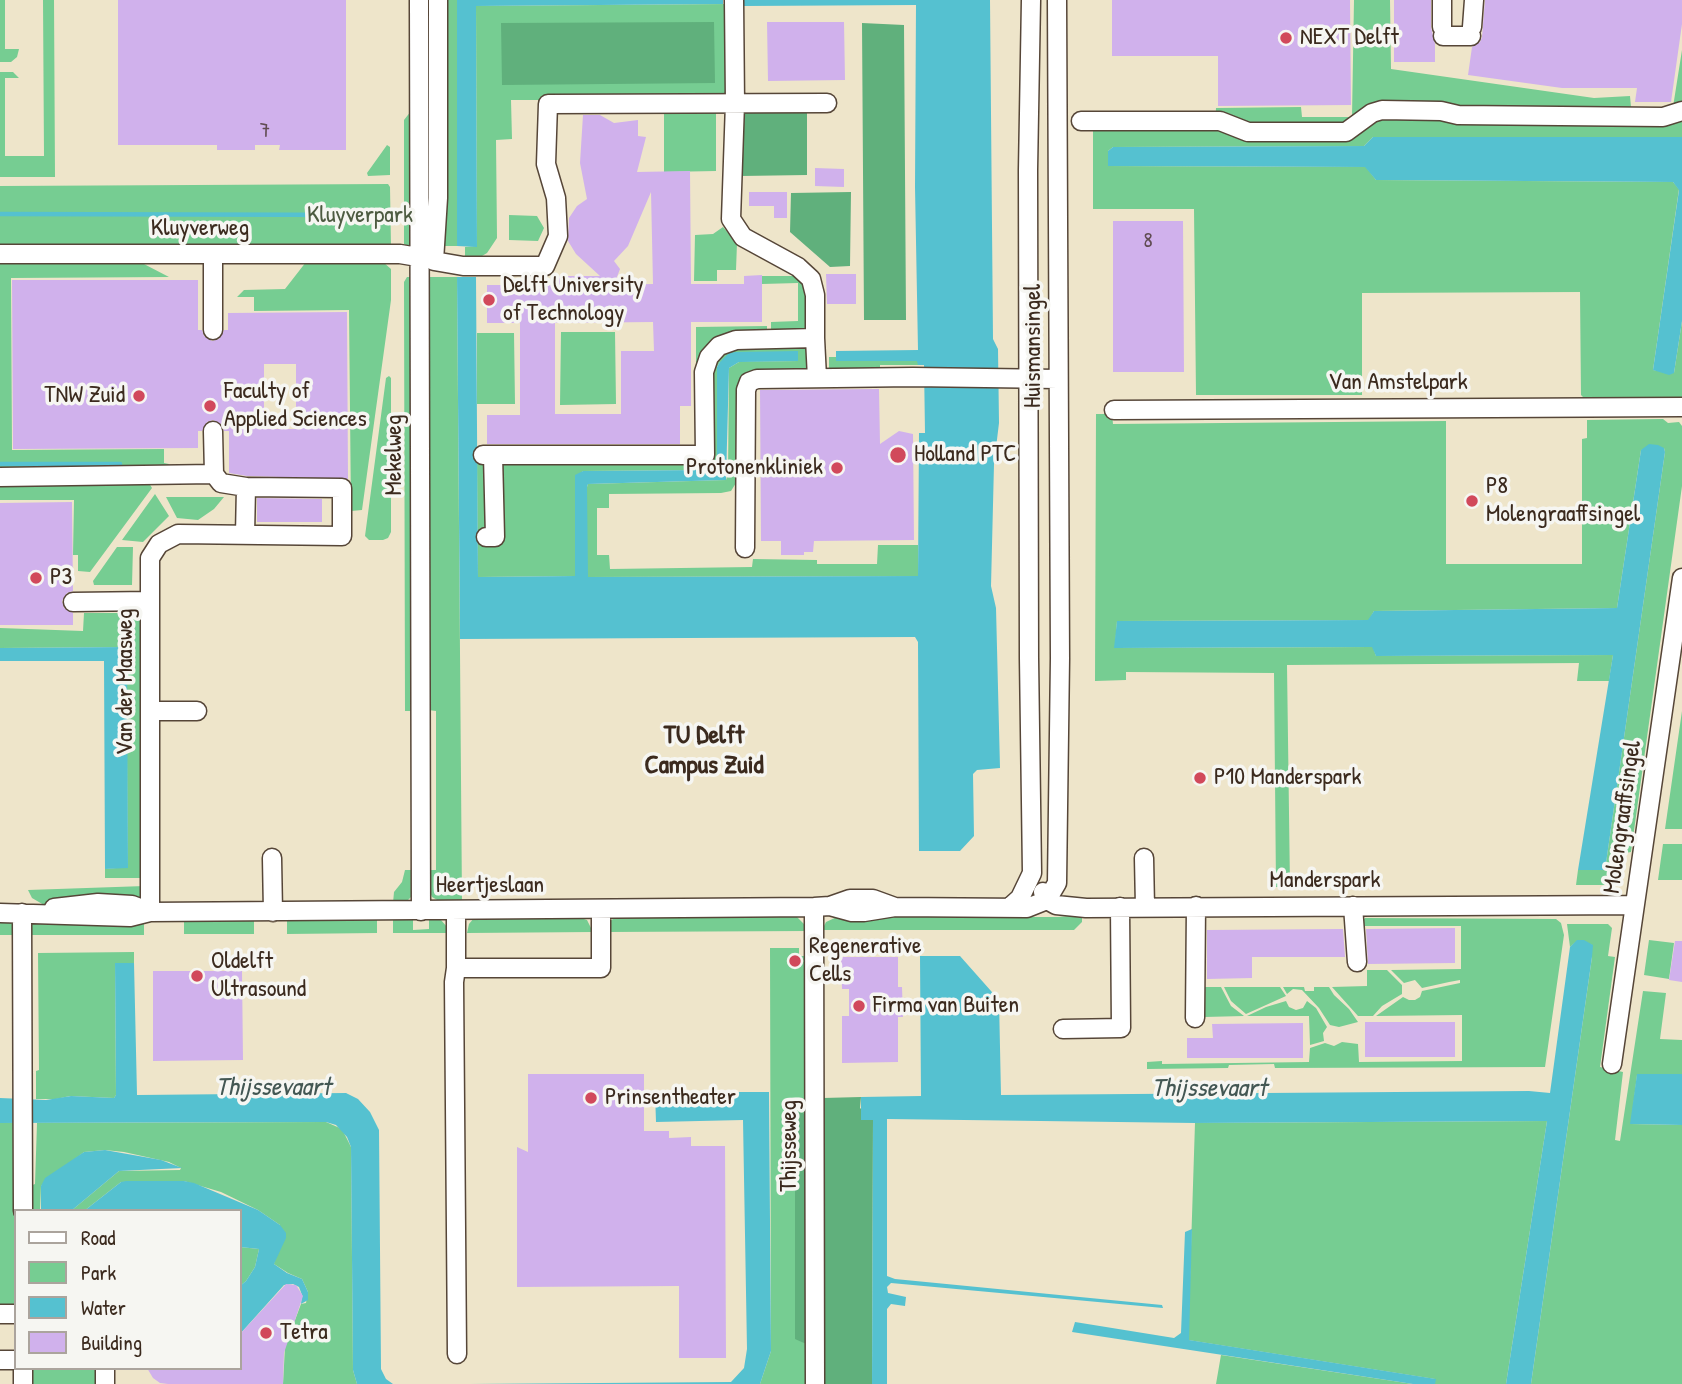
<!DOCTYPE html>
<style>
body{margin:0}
#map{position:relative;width:1682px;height:1384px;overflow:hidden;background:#eee5ca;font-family:"Patrick Hand",sans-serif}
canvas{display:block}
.legend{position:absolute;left:14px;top:1209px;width:228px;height:161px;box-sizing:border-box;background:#f6f6f2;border:2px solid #aba49d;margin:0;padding:9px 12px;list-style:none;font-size:21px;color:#3b2a1e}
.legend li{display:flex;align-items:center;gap:14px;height:35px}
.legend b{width:35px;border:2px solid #aba49d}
</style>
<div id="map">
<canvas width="1682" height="1384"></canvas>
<ul class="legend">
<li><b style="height:9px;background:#fff"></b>Road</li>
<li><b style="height:19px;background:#76cd92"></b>Park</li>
<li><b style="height:19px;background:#55c1d0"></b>Water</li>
<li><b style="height:19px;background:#d0b1ec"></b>Building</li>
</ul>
</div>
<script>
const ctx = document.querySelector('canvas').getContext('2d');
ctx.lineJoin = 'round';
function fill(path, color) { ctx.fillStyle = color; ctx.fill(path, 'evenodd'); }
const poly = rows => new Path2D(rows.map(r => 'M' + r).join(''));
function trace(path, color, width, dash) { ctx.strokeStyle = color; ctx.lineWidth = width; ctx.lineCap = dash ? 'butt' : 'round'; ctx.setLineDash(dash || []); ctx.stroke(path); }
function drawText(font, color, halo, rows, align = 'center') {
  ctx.font = font + ' "Patrick Hand",sans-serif'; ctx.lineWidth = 7; ctx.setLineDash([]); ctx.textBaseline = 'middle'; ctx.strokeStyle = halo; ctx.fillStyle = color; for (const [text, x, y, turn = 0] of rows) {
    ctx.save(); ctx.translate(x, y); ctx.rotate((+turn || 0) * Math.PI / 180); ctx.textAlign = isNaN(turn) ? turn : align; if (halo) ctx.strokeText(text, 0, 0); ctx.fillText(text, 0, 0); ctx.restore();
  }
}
const green = poly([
 [0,0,5,0,5,49,19,49,17,57,11,62,0,62],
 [43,0,54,0,55,177,0,177,0,72,13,72,19,78,5,78,5,156,44,156],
 [442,0,457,0,457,246,444,246,443,232],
 [1354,0,1390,0,1391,69,1594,98,1630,96,1631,107,1673,107,1682,50,1682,137,1373,137,1364,146,1113,147,1108,151,1108,166,1366,167,1376,180,1673,182,1679,189,1653,370,1674,373,1682,321,1682,400,1586,400,1581,395,1580,292,1362,293,1362,395,1196,395,1194,209,1093,209,1093,127,1215,126,1216,108,1301,107,1302,117,1352,117],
 [728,4,728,94,617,95,616,100,511,100,512,139,496,140,497,238,487,253,477,259,465,261,465,247,477,246,476,6],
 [664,108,716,109,716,171,664,172],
 [411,111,411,248,404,244,404,120],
 [387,145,390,147,390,175,368,176,367,173],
 [388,184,390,187,391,247,10,244,10,264,142,263,169,277,11,278,12,450,164,449,164,463,169,464,166,469,0,470,0,186],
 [509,215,537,216,544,228,538,241,509,240],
 [723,227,737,243,736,270,717,270,717,281,694,281,695,235,713,234],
 [306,262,383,262,391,269,391,300,362,510,351,511,349,310,254,311,254,297,237,297,244,290,285,289],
 [761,276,796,276,810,280,811,323,801,334,771,334,771,322,798,321,798,283,762,284],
 [407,277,411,277,412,711,405,711,404,282],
 [428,277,457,277,462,903,439,901,432,897,429,890,429,870,436,870,436,711,428,710],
 [767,326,767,333,723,337,696,406,696,327],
 [561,332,615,332,616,404,560,405],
 [477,333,514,333,515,404,477,404],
 [809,342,807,370,741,378,738,384,736,391,736,483,731,491,721,493,609,494,609,508,597,508,597,555,609,555,610,569,752,567,753,559,817,560,817,564,877,564,878,545,918,545,918,576,587,577,587,487,588,484,726,480,728,474,729,368,739,362,798,361,720,362,717,367,717,458,712,466,703,470,583,471,575,479,575,576,478,577,477,460,708,458,708,369,721,348],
 [829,357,836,357,837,361,918,361,918,365,880,365,880,371,829,371],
 [389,376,391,378,391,532,388,538,383,540,369,540,365,536,386,378],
 [1096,414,1112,414,1113,424,1446,421,1446,564,1582,564,1582,439,1587,438,1587,420,1663,419,1668,423,1679,422,1682,426,1682,486,1631,852,1620,854,1618,878,1615,883,1610,885,1576,885,1578,870,1605,870,1665,452,1664,448,1641,450,1617,608,1374,611,1369,620,1117,621,1115,648,1373,647,1376,656,1613,655,1609,681,1577,681,1579,663,1287,665,1290,887,1276,887,1274,673,1126,672,1126,680,1095,681],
 [0,483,149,483,152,488,90,572,78,571,78,555,73,555,74,500,0,500],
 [155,494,169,516,143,542,122,540],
 [166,497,224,497,214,509,198,520,177,518],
 [117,547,133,547,132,585,94,585,93,581],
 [84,613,133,613,138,615,143,623,144,878,105,878,105,869,128,867,126,647,0,648,0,628,83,631],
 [1682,711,1682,829,1665,829],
 [1663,844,1682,844,1682,880,1658,880],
 [405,870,413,870,412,896,405,903,393,903,394,892,402,882],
 [145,886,143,894,138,900,71,899,44,905,32,898,28,890],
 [1027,914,1028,917,1058,917,1082,915,1082,922,1074,930,822,930,826,922,839,916],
 [789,916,797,917,804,924,807,931,607,932,610,921,616,917],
 [578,917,587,920,593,932,467,933,469,924,474,918],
 [287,918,377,918,377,933,287,934],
 [429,918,441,920,447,927,448,933,393,933,393,919,413,919,413,930,429,929],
 [1365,918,1556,919,1561,923,1564,935,1545,1067,1275,1068,1274,1064,1229,1065,1228,1068,1147,1069,1147,1062,1162,1061,1162,1064,1309,1062,1310,1048,1325,1043,1334,1046,1342,1042,1358,1044,1359,1062,1462,1061,1462,1015,1376,1016,1403,997,1409,1000,1415,1000,1420,997,1422,991,1460,983,1460,980,1449,982,1422,988,1415,980,1404,983,1391,970,1461,969,1461,926,1359,926],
 [254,919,254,934,184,934,184,920],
 [0,920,144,920,144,935,0,935],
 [1567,924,1608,924,1612,928,1608,956,1615,957,1600,1067,1623,1072,1615,1140,1620,1141,1643,991,1666,993,1660,1039,1682,1040,1682,1074,1637,1075,1631,1124,1682,1125,1682,1384,1531,1384,1592,957,1592,945,1577,941,1570,947],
 [1649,940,1674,943,1669,979,1644,975],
 [770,948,799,948,799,956,806,956,807,1114,795,1111,795,1338,808,1345,808,1384,760,1384,771,1351],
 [134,952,134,963,115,964,116,1095,114,1098,70,1096,56,1099,36,1099,36,1071,39,1070,38,953],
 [1367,970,1387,970,1402,985,1402,994,1382,1006,1373,1016,1358,1016,1332,987,1367,986],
 [1203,987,1221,987,1231,1006,1244,1016,1204,1017],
 [1224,987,1280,987,1286,996,1246,1014,1231,1001],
 [1283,987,1304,987,1305,991,1314,991,1314,987,1329,987,1334,995,1349,1009,1358,1022,1339,1027,1330,1025,1319,1008,1302,990,1293,989,1287,994],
 [1286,1001,1289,1007,1296,1010,1303,1008,1307,1001,1316,1008,1327,1027,1323,1033,1324,1041,1310,1045,1309,1016,1247,1016,1266,1007],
 [1547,1121,1506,1384,1435,1384,1435,1379,1188,1340,1195,1123],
 [326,1122,342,1129,351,1147,353,1370,357,1384,283,1384,285,1347,301,1304,306,1303,308,1292,302,1279,288,1273,274,1264,280,1225,258,1210,221,1192,184,1181,121,1182,84,1211,71,1211,119,1171,180,1170,181,1168,169,1162,124,1152,105,1150,84,1152,41,1186,40,1211,30,1211,30,1186,35,1184,37,1123],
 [0,1123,14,1123,16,1144,16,1301,12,1306,0,1307],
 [240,1247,259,1249,255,1267,246,1281,240,1286],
 [1221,1355,1413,1384,1216,1384],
 [29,1368,100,1370,100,1384,29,1384]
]);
const forest = poly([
 [714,22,715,83,502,85,501,23],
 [862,23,904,25,906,320,864,320],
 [807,107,807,175,741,176,741,108],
 [851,192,850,266,830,267,790,232,791,193],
 [861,1097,860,1108,873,1120,872,1384,825,1384,823,1098],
 [795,1111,807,1114,808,1345,795,1339]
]);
const water = poly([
 [457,0,723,0,723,4,476,6,477,247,457,246],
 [743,0,990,0,993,339,998,349,999,423,994,464,991,586,996,608,1000,768,977,770,973,774,974,836,960,851,919,851,918,642,915,637,460,639,457,277,476,277,478,577,575,576,575,475,583,471,703,470,712,466,717,458,717,367,720,362,729,353,736,352,798,351,798,361,739,362,729,368,726,480,588,484,587,487,588,577,918,576,919,433,925,433,924,365,918,365,917,361,836,361,836,351,918,350,915,187,916,5,744,6],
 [1373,137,1682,137,1682,321,1674,373,1669,375,1653,370,1679,190,1673,182,1376,180,1365,167,1108,166,1108,151,1113,147,1364,146],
 [1649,444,1658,445,1664,448,1665,452,1605,870,1578,870,1613,655,1376,656,1372,647,1114,648,1117,621,1368,620,1374,611,1617,608,1641,450],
 [127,647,128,868,105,869,104,661,0,661,0,648],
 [1577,940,1584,940,1593,945,1592,957,1531,1384,1506,1384,1547,1121,1195,1123,887,1119,887,1276,895,1279,1162,1305,1163,1308,891,1283,887,1287,888,1293,906,1297,905,1306,891,1304,887,1309,887,1384,872,1384,873,1120,861,1120,861,1097,921,1096,920,956,960,956,999,1000,1001,1095,1529,1091,1550,1093,1570,947],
 [115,963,134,963,137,1095,346,1093,358,1099,370,1112,379,1130,381,1369,386,1379,393,1384,357,1384,353,1370,351,1147,347,1137,336,1125,326,1122,0,1123,0,1098,46,1100,71,1096,114,1098,116,1095],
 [1637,1074,1682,1074,1682,1125,1630,1124],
 [655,1092,769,1092,771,1351,760,1384,470,1384,731,1382,744,1368,747,1349,743,1120,656,1122],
 [105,1150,161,1160,182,1168,119,1171,71,1211,41,1211,41,1186,45,1178,84,1152],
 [126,1181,184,1181,194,1183,258,1210,280,1225,286,1233,286,1238,274,1264,287,1273,302,1279,308,1292,308,1300,301,1304,302,1295,299,1287,293,1284,284,1285,240,1334,240,1286,246,1281,255,1267,259,1249,240,1247,240,1211,84,1211,121,1182],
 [1192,1229,1189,1340,1436,1379,1435,1384,1413,1384,1072,1332,1075,1322,1174,1338,1181,1333,1185,1232]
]);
const stream = poly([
 [0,214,382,215],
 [0,464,120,464]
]);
const building = poly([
 [118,0,346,0,346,150,279,150,280,145,255,145,255,150,217,150,217,145,118,145],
 [1112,0,1350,0,1351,105,1218,106,1218,56,1112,56],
 [1394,0,1431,0,1431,27,1435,44,1435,62,1394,62],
 [1485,0,1682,0,1682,24,1671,102,1635,102,1637,88,1562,88,1468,75,1472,47,1480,42,1482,37],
 [767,22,844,22,845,80,768,81],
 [583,115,600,115,614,123,638,120,638,136,646,137,637,172,690,171,691,284,744,284,744,276,762,275,762,322,691,322,691,406,680,406,680,444,487,444,487,415,520,415,520,323,487,323,487,285,553,285,553,276,600,276,576,254,568,241,569,218,577,206,587,199,580,163],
 [651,192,653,284,614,285,620,269,614,261,628,246],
 [653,322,654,351,621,351,621,414,555,414,555,323],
 [815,168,844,169,844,187,815,186],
 [749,192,787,192,787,218,774,218,774,206,749,206],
 [1113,221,1183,221,1184,372,1113,372],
 [826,274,856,274,856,304,827,304],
 [12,280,198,280,198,330,202,330,204,336,212,341,219,339,224,330,228,330,228,313,347,312,348,479,247,476,229,473,229,431,224,431,222,425,213,420,207,422,202,431,198,431,198,448,13,449],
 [264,364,296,364,296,429,264,429],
 [879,389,880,444,899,431,913,434,914,540,814,541,813,552,804,552,804,555,781,555,781,541,761,541,760,390],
 [257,498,322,499,322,522,257,522],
 [72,502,73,591,67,593,62,601,64,608,73,613,73,625,0,625,0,503],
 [1455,928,1455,963,1368,964,1366,929],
 [1343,929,1345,957,1252,957,1252,978,1207,979,1207,930],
 [1675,941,1682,941,1682,982,1669,980],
 [841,957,898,957,898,987,902,987,903,1017,898,1017,898,1062,842,1063,842,1016,849,1016,849,989,842,989],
 [153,971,242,971,243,1060,153,1061],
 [1365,1022,1455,1022,1455,1057,1365,1057],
 [1303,1023,1303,1058,1187,1058,1187,1038,1213,1038,1212,1024],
 [528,1074,644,1074,644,1131,669,1131,669,1138,691,1137,691,1146,725,1146,726,1358,679,1358,679,1286,517,1287,517,1147,528,1152],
 [286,1284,296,1285,303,1296,284,1353,283,1384,168,1384,160,1383,153,1378,147,1368,240,1368,240,1334]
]);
const minor = poly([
 [419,0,421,911],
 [438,0,438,198,434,261,463,266,545,266,558,236,556,198,546,164,548,104,827,103],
 [1442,0,1442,27],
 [1472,27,1474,0],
 [1443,36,1471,36],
 [1081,121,1220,121,1248,132,1346,132,1372,113,1382,110,1441,111,1458,115,1663,117,1682,111],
 [0,254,400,254,430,259],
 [213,330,213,254],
 [815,338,817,378],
 [1114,410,1682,407],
 [213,431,214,474,221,483,246,487],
 [483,455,705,455,704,372,709,357,719,346,736,340,815,338,815,295,811,279,798,267,743,237,731,219,735,103,734,0],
 [0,477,214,474],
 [486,537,495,537,493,455],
 [745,548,746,390,749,382,757,379,913,377,1058,379],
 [73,602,150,601],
 [150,711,197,711],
 [272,858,273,912],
 [1144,858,1145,907],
 [1043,892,1047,900,1056,905,1086,908,1635,905],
 [830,906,852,912,864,912,895,907,1027,908,1047,900,1057,883,1060,658,1057,0],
 [1353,906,1357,962],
 [814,907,815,1384],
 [1010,907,1020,898,1032,873,1029,658,1028,170,1031,0],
 [54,908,98,903,132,905,140,908],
 [456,910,456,968,454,982,457,1354],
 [150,912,150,558,159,544,178,534,342,536,342,488,246,487,245,535],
 [0,913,130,917,150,912,814,907,830,906,850,899,873,899,895,907],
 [22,913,23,1211],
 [456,968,601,968,601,909],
 [1195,1018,1196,906],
 [1063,1029,1121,1028,1120,907],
 [1612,1064,1682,578],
 [0,1314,16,1314],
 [0,1360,16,1360],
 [105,1368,105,1384],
 [23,1384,23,1368]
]);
const markers = [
 [1286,38,7,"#d1495b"],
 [489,300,7,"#d1495b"],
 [139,396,7,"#d1495b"],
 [210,406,7,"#d1495b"],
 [898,455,9,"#d1495b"],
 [837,468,7,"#d1495b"],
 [1472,501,7,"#d1495b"],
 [36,578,7,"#d1495b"],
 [1200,778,7,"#d1495b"],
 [795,961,7,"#d1495b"],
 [197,976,7,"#d1495b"],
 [859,1006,7,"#d1495b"],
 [591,1098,7,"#d1495b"],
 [266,1333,7,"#d1495b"]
];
const numberNames = [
 ["7",265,131],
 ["8",1148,241]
];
const poiNames = [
 ["NEXT Delft",1300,38],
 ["Delft University",503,286],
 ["of Technology",503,314],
 ["Faculty of",224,392],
 ["Applied Sciences",224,420],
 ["TNW Zuid",125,396,"right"],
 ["Holland PTC",914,455],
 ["Protonenkliniek",823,468,"right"],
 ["P8",1486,487],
 ["Molengraaffsingel",1486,515],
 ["P3",50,578],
 ["P10 Manderspark",1214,778],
 ["Regenerative",809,947],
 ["Cells",809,975],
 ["Oldelft",211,962],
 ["Ultrasound",211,990],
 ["Firma van Buiten",873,1006],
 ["Prinsentheater",605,1098],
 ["Tetra",280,1333]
];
const parkNames = [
 ["Kluyverpark",360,216]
];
const streetNames = [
 ["Kluyverweg",200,229],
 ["Huismansingel",1034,346,-90],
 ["Van Amstelpark",1398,383],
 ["Mekelweg",395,455,-90],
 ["Van der Maasweg",126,682,-90],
 ["Molengraaffsingel",1623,817,-82],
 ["Manderspark",1325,881],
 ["Heertjeslaan",490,886],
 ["Thijsseweg",790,1146,-90]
];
const neighbourhoodNames = [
 ["TU Delft",704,736],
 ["Campus Zuid",704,766]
];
const waterNames = [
 ["Thijssevaart",273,1088],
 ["Thijssevaart",1209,1089]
];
fill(green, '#76cd92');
fill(forest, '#60b07c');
fill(water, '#55c1d0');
trace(stream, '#55c1d0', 4.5);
fill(building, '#d0b1ec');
trace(minor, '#564638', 21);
trace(minor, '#fff', 18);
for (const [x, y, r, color] of markers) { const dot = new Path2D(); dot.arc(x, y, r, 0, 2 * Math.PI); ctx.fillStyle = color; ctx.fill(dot); trace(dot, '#f6f6f2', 2.5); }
drawText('21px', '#604c52', null, numberNames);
drawText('24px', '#3b2a1e', '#f6f6f2', poiNames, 'left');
drawText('24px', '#4d5b41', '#f6f6f2', parkNames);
drawText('24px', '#3b2a1e', '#f6f6f2', streetNames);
drawText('bold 26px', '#3b2a1e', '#f6f6f2', neighbourhoodNames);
drawText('italic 26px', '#435753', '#f6f6f2', waterNames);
</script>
